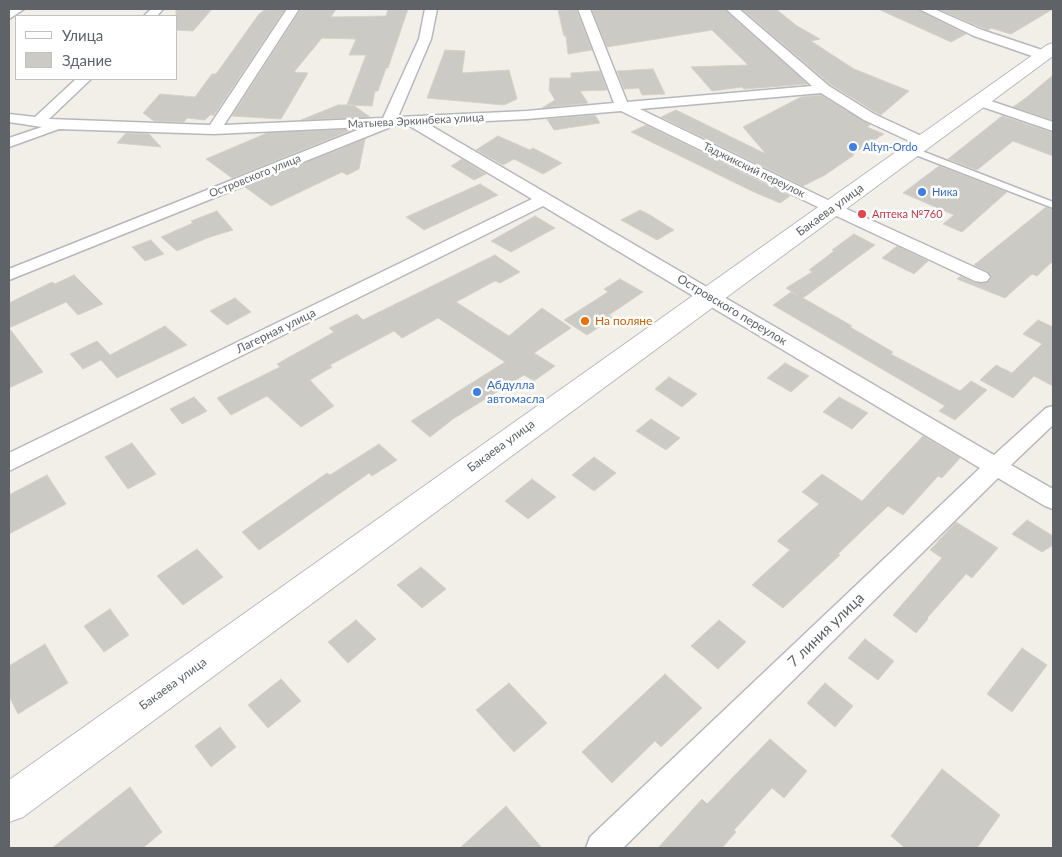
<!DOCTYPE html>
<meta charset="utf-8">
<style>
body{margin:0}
#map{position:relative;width:1062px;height:857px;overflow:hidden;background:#f1efe8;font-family:Lato,sans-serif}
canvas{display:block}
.frame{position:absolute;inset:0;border:10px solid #5f6368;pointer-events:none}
.legend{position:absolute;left:15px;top:15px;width:162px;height:65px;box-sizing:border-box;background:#fff;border:1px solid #bfc1c3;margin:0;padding:6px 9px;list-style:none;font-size:15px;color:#5f6368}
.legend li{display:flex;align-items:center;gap:10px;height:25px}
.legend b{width:25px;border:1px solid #bfc1c3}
</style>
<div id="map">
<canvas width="1062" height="857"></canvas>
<div class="frame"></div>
<ul class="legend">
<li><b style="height:6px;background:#fff"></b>Улица</li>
<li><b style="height:14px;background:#cccac5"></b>Здание</li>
</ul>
</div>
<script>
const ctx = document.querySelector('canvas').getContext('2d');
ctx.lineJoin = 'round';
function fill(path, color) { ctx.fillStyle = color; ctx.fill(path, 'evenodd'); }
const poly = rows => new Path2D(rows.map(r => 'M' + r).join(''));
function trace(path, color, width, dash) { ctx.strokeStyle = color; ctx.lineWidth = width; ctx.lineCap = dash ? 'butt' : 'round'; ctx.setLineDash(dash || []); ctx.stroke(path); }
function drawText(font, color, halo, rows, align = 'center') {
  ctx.font = font + ' Lato,sans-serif'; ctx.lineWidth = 5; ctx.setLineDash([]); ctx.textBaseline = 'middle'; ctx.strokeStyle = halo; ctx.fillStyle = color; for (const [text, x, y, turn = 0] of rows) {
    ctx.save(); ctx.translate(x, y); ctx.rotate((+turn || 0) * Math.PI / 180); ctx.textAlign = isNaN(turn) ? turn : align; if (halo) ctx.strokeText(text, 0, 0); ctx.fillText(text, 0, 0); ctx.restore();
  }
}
const building = poly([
 [176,9,212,9,193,31,176,30,176,9],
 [266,9,285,9,214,115,210,115,205,120,187,118,184,122,154,121,143,113,160,94,195,97,212,74,216,74,259,14,266,9],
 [301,9,336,9,331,17,386,16,388,9,408,9,388,68,386,68,378,91,375,91,372,106,347,105,366,55,349,55,356,39,322,38,294,72,308,73,281,119,232,116,301,9],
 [576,9,592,50,568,54,566,36,564,36,558,10,576,9],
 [605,9,724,9,808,84,744,89,742,87,712,91,691,67,748,65,712,30,607,47,592,10,605,9],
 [742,9,776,9,797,26,820,39,811,41,854,69,909,91,881,115,875,112,830,84,742,9],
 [878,9,917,9,966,34,951,42,878,9],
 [938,9,1053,9,1011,34,991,28,988,30,980,27,938,9],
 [445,50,465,51,462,73,509,70,517,99,504,105,427,98,445,50],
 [653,69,665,94,642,95,639,88,624,89,617,71,653,69],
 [600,71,607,90,580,91,588,103,542,108,555,100,549,90,550,78,571,78,571,73,600,71],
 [1053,75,1053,120,1013,107,1027,97,1053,75],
 [821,95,870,125,867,127,884,134,852,154,854,155,825,175,803,186,661,117,676,110,766,154,743,127,801,97,821,95],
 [338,105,353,105,370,117,301,120,338,105],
 [595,115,600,123,554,130,547,119,595,115],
 [1002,116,1053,133,1053,156,1013,141,977,170,948,159,1002,116],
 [646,125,790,196,780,203,754,192,631,132,646,125],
 [354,129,232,178,206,159,267,133,354,129],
 [126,133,149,134,161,147,117,143,126,133],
 [498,136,530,150,533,148,562,163,543,174,514,159,503,165,476,150,498,136],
 [365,139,359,169,347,175,342,172,271,206,245,187,365,139],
 [462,159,486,174,474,180,451,166,462,159],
 [939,166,1007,192,962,232,943,224,954,215,903,193,939,166],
 [480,184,498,195,424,230,406,217,480,184],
 [1046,207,1053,210,1053,261,1037,276,1032,274,1005,298,957,279,961,276,975,283,988,282,992,277,988,272,974,265,1046,207],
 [640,210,650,215,674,230,657,240,621,220,640,210],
 [217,211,233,230,207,238,177,251,161,237,193,223,191,221,217,211],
 [535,216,555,228,511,252,491,241,535,216],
 [854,234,875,245,803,298,852,326,850,327,893,352,891,354,960,391,971,381,987,390,955,420,939,411,945,406,773,305,791,292,797,295,786,288,812,272,809,270,834,251,832,250,854,234],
 [151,240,164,254,145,261,132,247,151,240],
 [897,246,928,261,914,274,882,258,897,246],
 [495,255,520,272,500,283,495,281,456,302,509,336,542,308,571,328,534,353,555,366,534,381,524,375,453,419,430,437,411,421,505,362,438,318,402,338,394,331,330,365,332,367,310,380,334,406,301,427,267,396,231,415,217,398,280,367,277,364,334,332,329,328,357,314,363,320,495,255],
 [74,275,103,304,78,315,66,302,9,328,9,303,52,282,55,284,74,275],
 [620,279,643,292,609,315,613,318,587,335,564,320,608,292,604,289,620,279],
 [235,298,251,312,227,325,210,311,235,298],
 [1038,320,1053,327,1053,386,1034,376,1013,398,980,380,996,365,1012,373,1042,344,1023,334,1038,320],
 [165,326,187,345,117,378,101,360,83,369,70,354,97,341,110,355,165,326],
 [9,328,43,372,9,388,9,328],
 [785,363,809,376,791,392,767,378,785,363],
 [669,377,697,394,682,407,655,389,669,377],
 [194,397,207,411,182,424,170,409,194,397],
 [839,397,868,413,852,429,823,412,839,397],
 [651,419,680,438,666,450,636,431,651,419],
 [923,436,960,458,942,478,938,476,903,515,888,506,838,554,840,555,783,608,752,585,790,550,777,541,819,504,802,492,822,474,862,501,923,436],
 [132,443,156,474,128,489,105,457,132,443],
 [379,444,397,460,372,476,369,473,259,550,242,532,327,473,330,475,379,444],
 [594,457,616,473,594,491,572,475,594,457],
 [47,475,66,504,9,534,9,495,47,475],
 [532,479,556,497,528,519,505,501,532,479],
 [1027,520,1053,536,1053,545,1042,552,1012,534,1027,520],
 [956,522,998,548,972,578,966,574,927,618,928,619,916,633,893,615,942,558,930,550,956,522],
 [197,549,223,577,183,605,157,576,197,549],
 [421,567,446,589,422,608,397,585,421,567],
 [110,609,129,635,104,652,84,626,110,609],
 [356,620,376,639,348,663,328,642,356,620],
 [719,620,746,642,718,669,691,646,719,620],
 [865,639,894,661,878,680,848,658,865,639],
 [45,644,68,683,18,714,9,696,9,666,45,644],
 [1022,648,1047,665,1012,712,987,694,1022,648],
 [665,674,702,708,661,747,655,741,612,783,582,752,665,674],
 [281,679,301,701,268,728,248,705,281,679],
 [509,683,547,723,514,752,476,710,509,683],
 [825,683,853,706,835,727,807,703,825,683],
 [220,727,236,747,211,767,195,746,220,727],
 [770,739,807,771,784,798,772,788,734,830,736,832,722,848,658,848,702,799,707,804,770,739],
 [942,769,1000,815,977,848,905,848,891,836,942,769],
 [130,787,162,832,143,848,52,848,130,787],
 [506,806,542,848,460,848,506,806]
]);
const lane = poly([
 [908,148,914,148,1053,202,1053,208,908,152,908,148]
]);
const street = poly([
 [10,9,24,9,9,19,10,9],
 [151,9,163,9,157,16,144,16,151,9],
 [287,9,299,9,224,125,383,118,419,39,425,9,437,9,431,39,398,117,527,111,614,103,578,9,590,9,627,102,812,86,726,9,739,9,829,86,874,114,928,139,930,142,928,145,918,145,864,120,821,93,640,109,838,205,987,273,990,277,987,281,981,282,975,281,826,211,621,111,527,119,428,124,994,455,1046,408,1053,406,1053,425,1011,465,1053,489,1053,509,1045,506,998,478,623,848,586,848,590,837,980,468,543,206,9,471,9,453,532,199,408,125,393,126,9,280,9,269,365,127,214,134,59,129,9,147,9,138,42,127,9,122,9,114,35,117,76,79,91,79,49,119,210,125,287,9],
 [919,9,934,9,982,30,1048,52,1049,55,1043,59,1038,58,974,36,919,9],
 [979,97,1053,122,1053,131,974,104,972,101,979,97]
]);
const secondary = poly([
 [1053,43,1053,56,23,817,9,822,9,780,1047,45,1053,43]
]);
const markers = [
 [853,147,5,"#3f7fe0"],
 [922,192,5,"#3f7fe0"],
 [862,214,5,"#e0444e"],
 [585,321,5,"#e8710a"],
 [477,392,5,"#3f7fe0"]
];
const farStreetnames = [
 ["Матыева Эркинбека улица",416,121,-3],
 ["Таджикский переулок",754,170,26],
 ["Островского улица",255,176,-22]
];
const farShopnames = [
 ["Altyn-Ordo",863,147],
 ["Ника",932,192]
];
const farHealthnames = [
 ["Аптека №760",872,214]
];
const streetNames = [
 ["Бакаева улица",830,210,-36],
 ["Островского переулок",732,310,31],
 ["Лагерная улица",276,331,-26],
 ["Бакаева улица",501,446,-36],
 ["Бакаева улица",173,684,-36]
];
const foodNames = [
 ["На поляне",595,321]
];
const shopNames = [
 ["Абдулла",487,385],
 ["автомасла",487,399]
];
const nearStreetnames = [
 ["7 линия улица",826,630,-44]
];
fill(building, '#cccac5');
trace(building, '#d6d1c6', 1);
trace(lane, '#b5b8bc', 3);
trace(street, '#b5b8bc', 3);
trace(secondary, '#b6babf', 2);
fill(lane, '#fff');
fill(street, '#fff');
fill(secondary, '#fff');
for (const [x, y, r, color] of markers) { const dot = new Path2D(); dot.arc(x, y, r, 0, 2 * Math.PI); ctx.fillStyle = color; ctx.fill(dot); trace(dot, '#fff', 2); }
drawText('11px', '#5f6368', '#fff', farStreetnames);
drawText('11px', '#366cbe', '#fff', farShopnames, 'left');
drawText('11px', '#be3a42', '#fff', farHealthnames, 'left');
drawText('12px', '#5f6368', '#fff', streetNames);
drawText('12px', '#c56008', '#fff', foodNames, 'left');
drawText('12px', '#366cbe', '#fff', shopNames, 'left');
drawText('15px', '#5f6368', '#fff', nearStreetnames);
</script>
